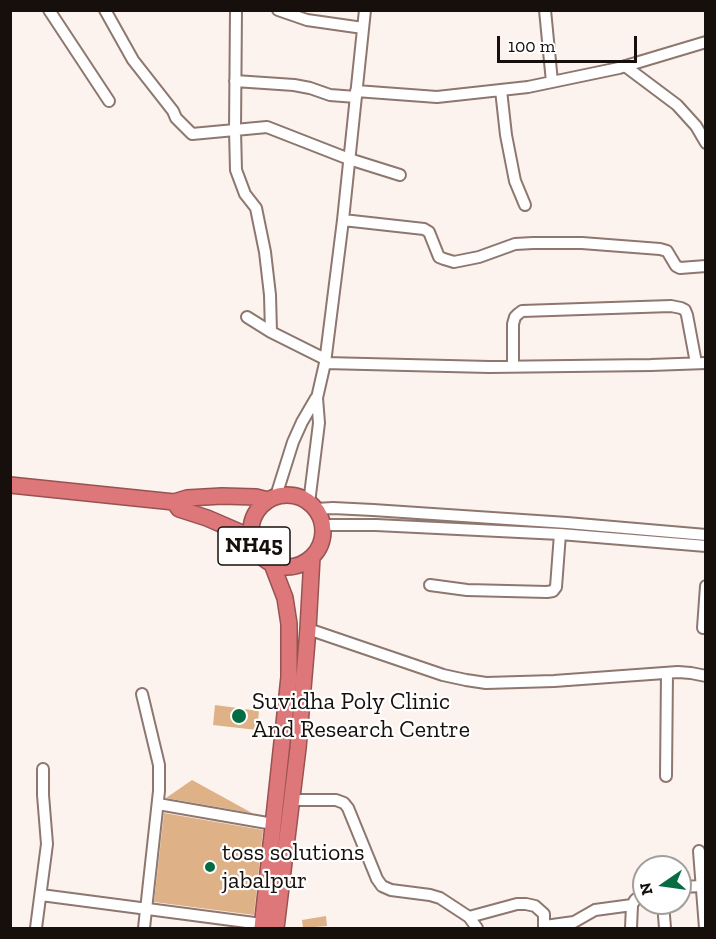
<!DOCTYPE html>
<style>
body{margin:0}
#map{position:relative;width:716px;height:939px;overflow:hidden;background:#fcf2ee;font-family:"Zilla Slab",serif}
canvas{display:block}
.frame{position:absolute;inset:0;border:12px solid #160f0b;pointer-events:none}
.north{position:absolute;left:632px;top:855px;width:60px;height:60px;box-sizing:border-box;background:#fff;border:2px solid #a29f9d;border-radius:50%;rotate:257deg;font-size:16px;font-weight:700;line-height:24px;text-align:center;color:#160f0b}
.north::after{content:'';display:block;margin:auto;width:21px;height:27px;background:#046c43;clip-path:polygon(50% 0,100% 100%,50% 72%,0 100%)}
.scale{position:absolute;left:497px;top:36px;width:140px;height:27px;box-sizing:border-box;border:3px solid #160f0b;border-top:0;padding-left:8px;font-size:18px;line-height:21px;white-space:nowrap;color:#160f0b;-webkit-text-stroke:4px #fff;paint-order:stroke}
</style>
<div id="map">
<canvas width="716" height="939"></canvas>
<div class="frame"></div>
<div class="north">N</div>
<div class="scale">100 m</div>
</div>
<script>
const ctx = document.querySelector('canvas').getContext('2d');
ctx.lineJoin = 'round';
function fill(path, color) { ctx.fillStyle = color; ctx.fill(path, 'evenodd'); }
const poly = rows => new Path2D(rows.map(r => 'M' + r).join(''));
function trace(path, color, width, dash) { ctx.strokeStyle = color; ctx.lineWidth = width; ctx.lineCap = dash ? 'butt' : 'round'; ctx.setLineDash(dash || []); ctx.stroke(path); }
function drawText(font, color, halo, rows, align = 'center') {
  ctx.font = font + ' "Zilla Slab",serif'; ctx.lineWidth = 4.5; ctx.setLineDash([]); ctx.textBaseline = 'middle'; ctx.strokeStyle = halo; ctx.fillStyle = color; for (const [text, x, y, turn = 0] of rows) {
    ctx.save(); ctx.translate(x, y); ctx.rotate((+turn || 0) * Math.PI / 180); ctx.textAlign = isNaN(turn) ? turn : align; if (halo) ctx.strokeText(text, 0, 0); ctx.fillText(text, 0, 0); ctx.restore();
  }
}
const building = poly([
 [215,705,259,711,257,730,213,725],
 [192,780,252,813,166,798],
 [164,813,263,830,254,915,154,902],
 [326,916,327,926,303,928,302,920]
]);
const minor = poly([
 [49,10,109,101],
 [105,10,133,60,173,111,176,118,192,134,267,127,349,159,400,175],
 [236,10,235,130,236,170,245,194,256,208,265,252,270,295,271,332],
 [278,10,307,20,363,28],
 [545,10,552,82],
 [625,66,677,105,696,126,706,143],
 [235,81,294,85,310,88,330,95,356,97],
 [501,90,506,135,515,181,525,205],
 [356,91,437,97,528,87,619,68,706,42],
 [343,220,424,229,429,232,439,257,444,259,454,262,479,257,515,244,533,243,582,243,660,249,667,251,676,266,680,268,706,266],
 [247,317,271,332,325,359],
 [325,363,489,367,651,365,706,363],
 [513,366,513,324,515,317,518,314,522,311,671,306,681,308,685,310,687,315,696,363],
 [276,496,293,442,302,422,316,398],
 [309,503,319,423,317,398,325,363,343,220,365,10],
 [316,509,333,508,373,510,567,523,706,535],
 [323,525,376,525,560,534,706,546],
 [430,585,467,590,547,592,553,591,556,587,560,534],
 [703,628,706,586],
 [308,629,443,675,466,680,486,683,554,681,678,672,691,673,706,676],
 [142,694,159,765,159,791,144,928],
 [666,776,667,673],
 [292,800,336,800,344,803,348,808,377,879,382,886,391,890,430,895,440,898,469,917,477,928],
 [158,804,273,824],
 [699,851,705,928],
 [680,887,702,886],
 [41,895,262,924],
 [663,903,665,928],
 [469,917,517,904,526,904,535,906,544,914,544,928],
 [545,926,574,922,595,910,632,905],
 [36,928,47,844,43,795,43,769],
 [631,928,632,905,635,900,644,893]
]);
const highway = poly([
 [10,485,174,502,187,498,222,496,256,497,268,500],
 '251 531a36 36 0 1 1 72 0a36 36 0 1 1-72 0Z',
 [174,502,179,509,207,518,251,537],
 [262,928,289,677,289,624,285,598,272,564],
 [276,928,298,748,308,629,312,557]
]);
const markers = [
 [239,716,8,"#046c43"],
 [210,867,6,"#046c43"]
];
const shields = [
 [254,546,72]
];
const shieldNames = [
 ["NH45",254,546]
];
const poiNames = [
 ["Suvidha Poly Clinic",252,702],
 ["And Research Centre",252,730],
 ["toss solutions",222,853],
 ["jabalpur",222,881]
];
fill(building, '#deb286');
trace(minor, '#8d776f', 14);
trace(highway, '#975352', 18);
trace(minor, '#fff', 10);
trace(highway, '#dd7779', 15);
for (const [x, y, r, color] of markers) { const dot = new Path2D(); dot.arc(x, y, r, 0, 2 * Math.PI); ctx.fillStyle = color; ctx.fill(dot); trace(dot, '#fff', 2); }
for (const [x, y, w] of shields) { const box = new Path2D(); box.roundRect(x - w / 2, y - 19, w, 38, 4.5); ctx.fillStyle = '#fff'; ctx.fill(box); trace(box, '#160f0b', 1.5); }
drawText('bold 22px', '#160f0b', null, shieldNames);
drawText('24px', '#160f0b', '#fff', poiNames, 'left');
</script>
